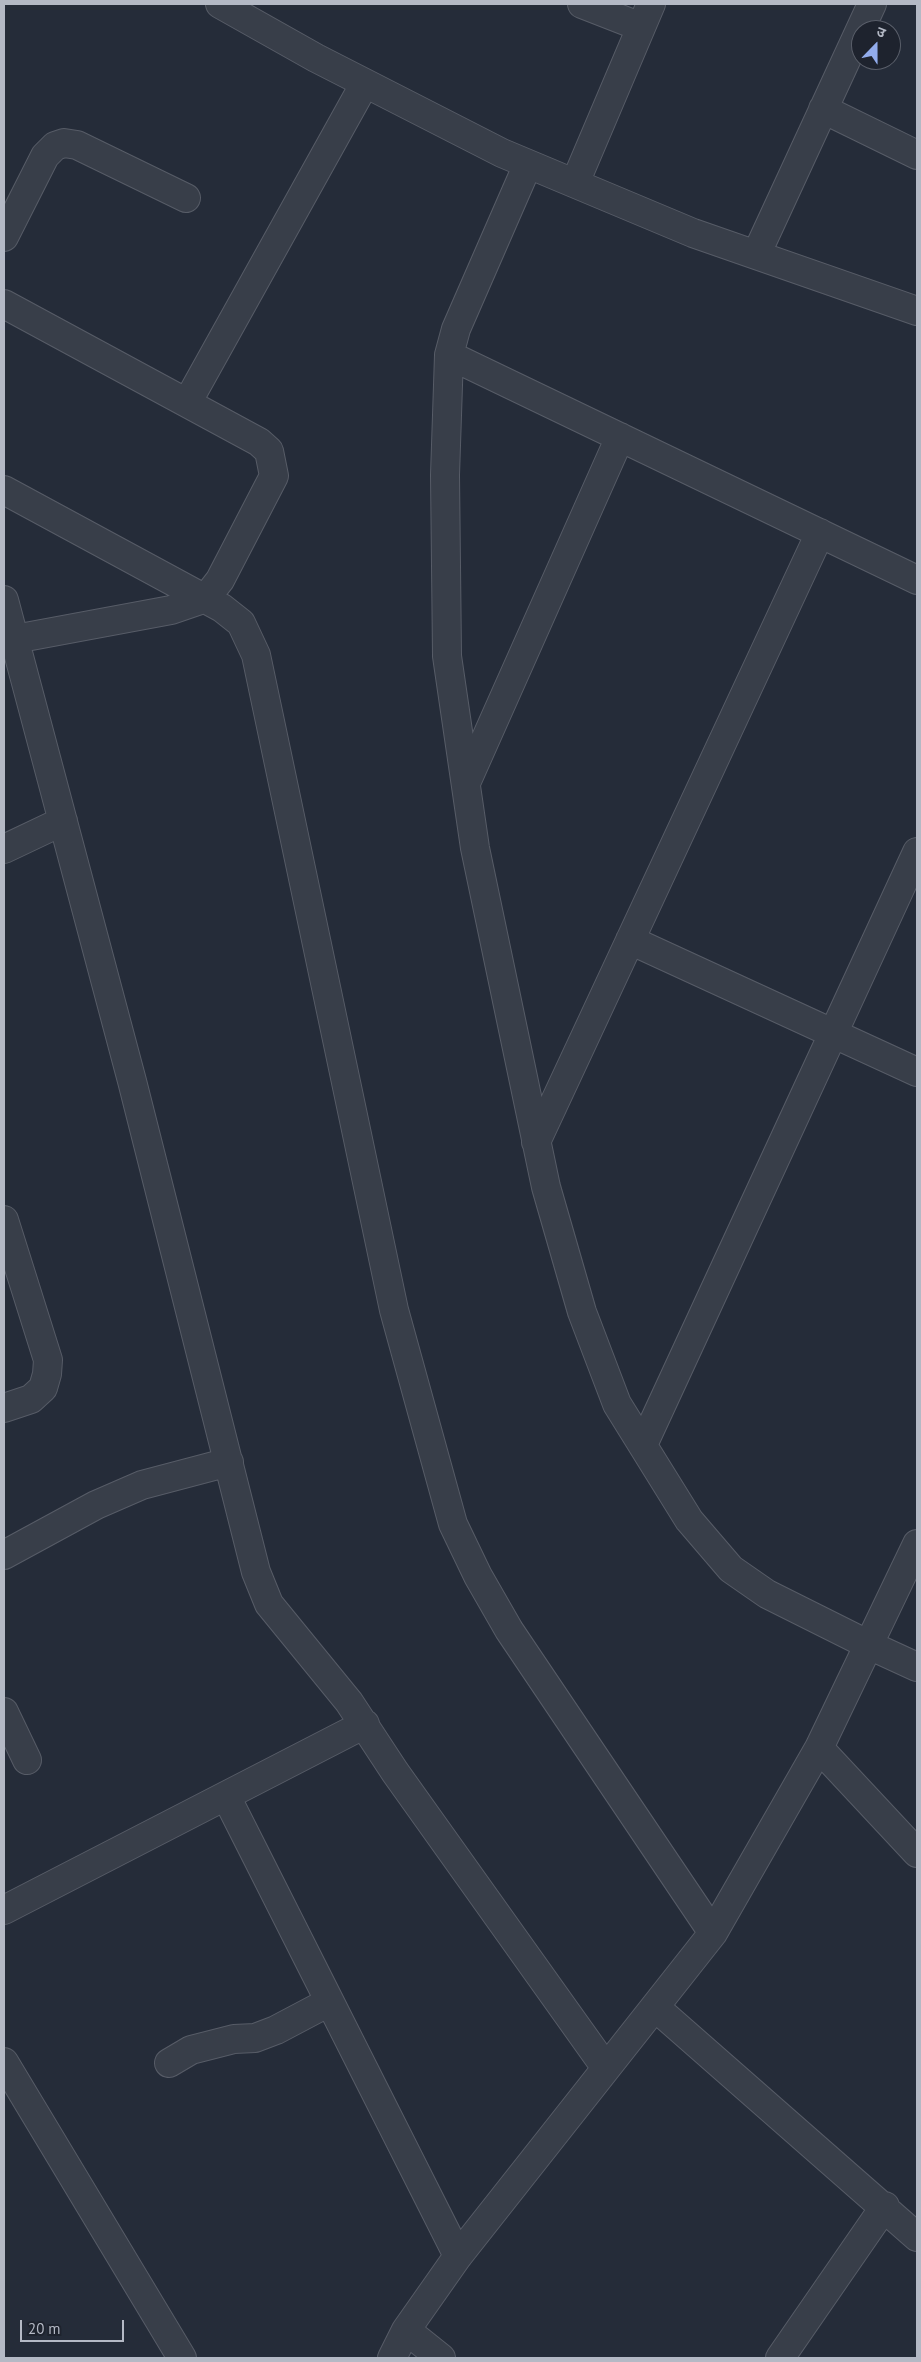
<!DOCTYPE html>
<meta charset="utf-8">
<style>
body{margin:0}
#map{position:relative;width:921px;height:2362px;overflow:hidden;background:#252c39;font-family:"PT Sans","Noto Sans Devanagari",sans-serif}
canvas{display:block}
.frame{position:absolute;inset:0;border:5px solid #b4b9c5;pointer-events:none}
.north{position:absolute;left:851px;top:20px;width:50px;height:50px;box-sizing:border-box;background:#1e232e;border:1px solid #5a5f6a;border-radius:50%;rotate:22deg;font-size:14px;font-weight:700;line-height:20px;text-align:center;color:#b4b9c5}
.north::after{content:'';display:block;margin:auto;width:18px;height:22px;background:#92acec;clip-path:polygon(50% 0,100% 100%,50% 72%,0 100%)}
.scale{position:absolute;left:20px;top:2320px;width:104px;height:22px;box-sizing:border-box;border:2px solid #b4b9c5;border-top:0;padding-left:6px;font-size:15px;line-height:18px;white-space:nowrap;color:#b4b9c5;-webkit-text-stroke:4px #1e232e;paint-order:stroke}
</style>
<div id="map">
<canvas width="921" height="2362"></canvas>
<div class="frame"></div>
<div class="north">उ</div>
<div class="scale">20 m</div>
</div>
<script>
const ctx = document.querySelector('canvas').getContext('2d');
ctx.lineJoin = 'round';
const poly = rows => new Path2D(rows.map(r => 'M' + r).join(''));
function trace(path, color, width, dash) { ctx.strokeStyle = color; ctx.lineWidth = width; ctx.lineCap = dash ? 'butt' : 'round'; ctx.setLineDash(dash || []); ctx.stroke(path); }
const street = poly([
 [220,4,316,58,502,153,693,233,917,311],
 [582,4,641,27],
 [823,109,917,155],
 [528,164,456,329,449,355,445,475,447,656,475,848,546,1187,582,1312,617,1404,689,1520,731,1569,767,1594,869,1645,917,1667],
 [575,183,651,4],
 [4,237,45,156,55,146,64,143,77,145,186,198],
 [756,255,872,4],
 [4,304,259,442,269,451,274,476,220,580,206,598,171,610,4,641],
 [449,355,917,580],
 [187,403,365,83],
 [4,490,222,608,241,623,256,655,394,1310,453,1524,478,1576,509,1630,713,1933],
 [4,600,132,1081,256,1572,269,1604,349,1702,395,1772,606,2068],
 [466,783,620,437],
 [4,849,63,821],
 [630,940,917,1072],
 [536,1142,820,533],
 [4,1220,48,1360,47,1374,43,1388,31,1399,4,1408],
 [643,1445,917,852],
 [4,1555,96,1505,142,1485,229,1462],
 [4,1712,27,1760],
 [819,1748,917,1853],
 [226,1796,458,2256],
 [4,1910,365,1724],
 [655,2007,917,2237],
 [4,2062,182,2358],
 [169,2063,191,2050,234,2039,255,2038,276,2030,329,2002],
 [406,2330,441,2358],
 [392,2358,406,2330,458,2256,713,1933,819,1748,917,1544],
 [780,2358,885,2206]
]);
trace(street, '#575c67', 30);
trace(street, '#383e49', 28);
</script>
